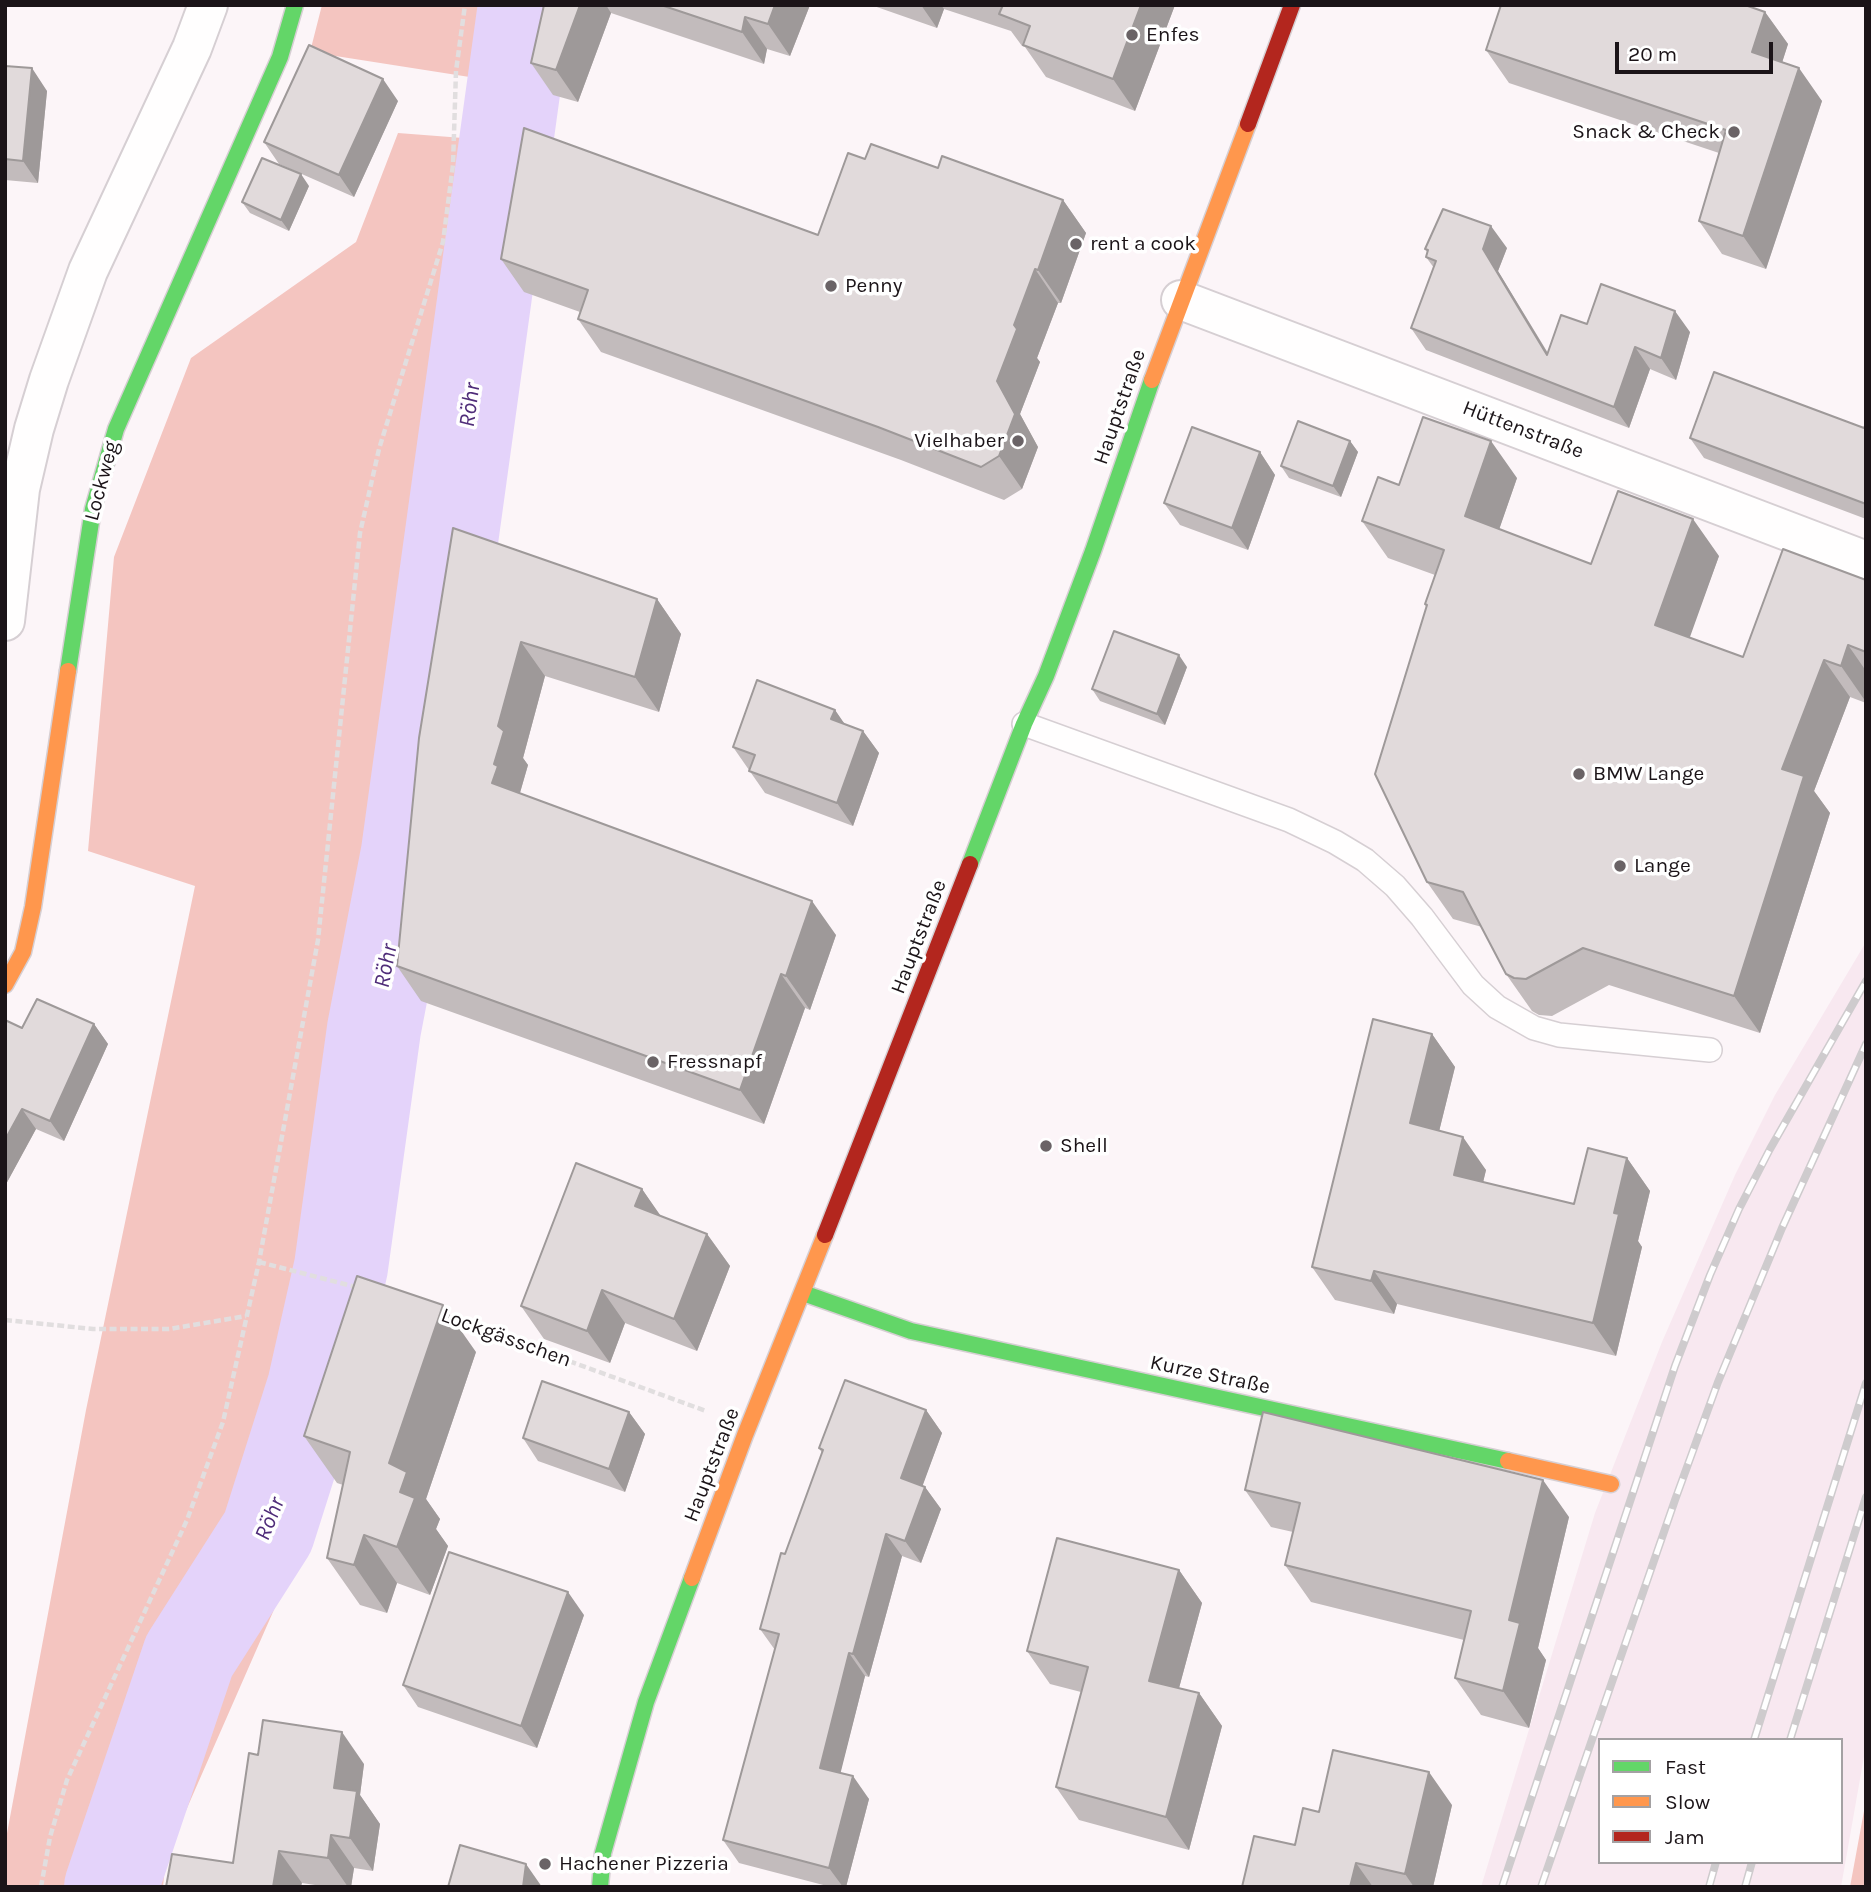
<!DOCTYPE html>
<meta charset="utf-8">
<style>
body{margin:0}
#map{position:relative;width:1871px;height:1892px;overflow:hidden;background:#fcf5f8;font-family:Karla,sans-serif}
canvas{display:block}
.frame{position:absolute;inset:0;border:7px solid #1b1418;pointer-events:none}
.legend{position:absolute;left:1598px;top:1738px;width:245px;height:126px;box-sizing:border-box;background:#fff;border:2px solid #a4a1a3;margin:0;padding:9px 12px;list-style:none;font-size:21px;color:#1b1418}
.legend li{display:flex;align-items:center;gap:14px;height:35px}
.legend b{width:35px;border:2px solid #a4a1a3}
.scale{position:absolute;left:1615px;top:42px;width:158px;height:32px;box-sizing:border-box;border:4px solid #1b1418;border-top:0;padding-left:9px;font-size:21px;line-height:24px;white-space:nowrap;color:#1b1418;-webkit-text-stroke:5px #fff;paint-order:stroke}
</style>
<div id="map">
<canvas width="1871" height="1892"></canvas>
<div class="frame"></div>
<ul class="legend">
<li><b style="height:9px;background:#63d668"></b>Fast</li>
<li><b style="height:9px;background:#ff974d"></b>Slow</li>
<li><b style="height:9px;background:#b3261e"></b>Jam</li>
</ul>
<div class="scale">20 m</div>
</div>
<script>
const ctx = document.querySelector('canvas').getContext('2d');
ctx.lineJoin = 'round';
function fill(path, color) { ctx.fillStyle = color; ctx.fill(path, 'evenodd'); }
const poly = rows => new Path2D(rows.map(r => 'M' + r).join(''));
function trace(path, color, width, dash) { ctx.strokeStyle = color; ctx.lineWidth = width; ctx.lineCap = dash ? 'butt' : 'round'; ctx.setLineDash(dash || []); ctx.stroke(path); }
function drawText(font, color, halo, rows, align = 'center') {
  ctx.font = font + ' Karla,sans-serif'; ctx.lineWidth = 7; ctx.setLineDash([]); ctx.textBaseline = 'middle'; ctx.strokeStyle = halo; ctx.fillStyle = color; for (const [text, x, y, turn = 0] of rows) {
    ctx.save(); ctx.translate(x, y); ctx.rotate((+turn || 0) * Math.PI / 180); ctx.textAlign = isNaN(turn) ? turn : align; if (halo) ctx.strokeText(text, 0, 0); ctx.fillText(text, 0, 0); ctx.restore();
  }
}
const built = poly([
 [1866,942,1866,1745,1841,1887,1481,1887,1595,1513,1662,1342,1735,1175,1775,1095],
 [1600,1740,1841,1740,1841,1862,1600,1862]
]);
const forest = poly([
 [322,5,546,5,527,86,310,52],
 [398,133,476,139,439,521,404,746,381,1066,301,1548,166,1856,163,1887,5,1887,5,1844,86,1410,195,886,88,851,114,557,191,358,356,242],
 [1866,1800,1866,1887,1850,1887]
]);
const river = poly([
 [111,1887,189,1656,268,1532,314,1387,341,1267,374,1029,408,852,525,5]
]);
const path = poly([
 [259,1262,356,1287],
 [451,1318,706,1411],
 [5,1320,93,1329,169,1329,246,1316],
 [41,1887,50,1837,67,1780,187,1520,223,1422,259,1262,318,940,360,533,379,449,443,242,453,165,456,71,465,5]
]);
const lane = poly([
 [1024,724,1289,820,1335,842,1365,860,1395,886,1422,917,1473,985,1497,1007,1534,1028,1559,1035,1710,1050]
]);
const street = poly([
 [1181,300,1866,561],
 [5,621,20,489,34,429,49,380,88,271,192,48,208,5]
]);
const fast = poly([
 [68,671,93,509,116,429,280,57,295,5],
 [970,864,1024,724,1046,676,1093,551,1152,380],
 [803,1293,911,1331,1508,1461],
 [600,1887,603,1853,646,1702,692,1578]
]);
const slow = poly([
 [1152,380,1248,124],
 [5,985,23,952,33,907,68,671],
 [1508,1461,1611,1484],
 [692,1578,745,1435,825,1235]
]);
const jam = poly([
 [1248,124,1292,5],
 [825,1235,970,864]
]);
const rail = poly([
 [1754,1740,1866,1383],
 [1790,1740,1866,1497],
 [1502,1887,1675,1366,1710,1275,1739,1209,1770,1149,1866,981],
 [1541,1887,1675,1500,1718,1382,1782,1228,1866,1044],
 [1709,1887,1716,1862],
 [1745,1887,1752,1862]
]);
const wall = poly([
 [544,5,810,5,790,56,767,49,764,64,611,13,578,102,553,95,531,63],
 [871,5,1175,5,1135,111,1046,77,1025,47,1022,46,1011,31,944,9,937,28],
 [1765,12,1788,44,1782,62,1822,101,1766,269,1722,254,1699,221,1719,153,1509,83,1486,50],
 [5,66,47,91,38,183,5,180],
 [398,101,354,197,279,164,264,142],
 [865,159,938,168,1063,200,1086,233,1061,303,1058,303,1037,358,1040,362,1020,414,1038,447,1022,489,1004,500,901,460,601,352,578,319,580,312,524,292,501,259,818,235],
 [309,186,289,231,250,213,242,202],
 [1507,248,1498,271,1548,353,1587,324,1690,332,1676,380,1650,369,1629,428,1426,350,1411,328,1434,268,1426,257,1427,252,1425,249],
 [1866,424,1866,519,1704,458,1690,438,1864,428],
 [1350,441,1358,452,1341,497,1289,478,1281,466],
 [1260,452,1275,475,1248,550,1180,525,1164,503],
 [1517,478,1499,529,1591,564,1719,556,1689,637,1743,657,1866,580,1866,703,1850,697,1814,791,1830,813,1760,1033,1609,985,1552,1016,1539,1015,1532,1011,1506,974,1482,927,1453,919,1427,882,1426,607,1425,604,1435,575,1388,558,1362,521,1399,485],
 [453,528,657,599,681,634,659,712,545,676,523,758,528,765,520,793,836,935,810,1010,805,1008,764,1124,421,1001,397,966],
 [1187,667,1165,725,1100,701,1092,689],
 [835,710,844,724,863,731,879,753,853,826,765,793,733,747],
 [94,1024,108,1044,64,1141,36,1129,5,1186,22,1028],
 [1432,1034,1455,1067,1439,1131,1486,1170,1483,1182,1574,1204,1627,1158,1650,1191,1638,1241,1642,1247,1616,1356,1397,1304,1394,1314,1335,1300,1312,1267],
 [642,1189,660,1216,707,1234,730,1266,697,1351,625,1323,610,1363,544,1339,521,1306],
 [476,1352,426,1499,440,1519,436,1529,448,1546,430,1595,397,1583,387,1613,360,1605,327,1558,343,1485,337,1483,304,1436],
 [926,1410,942,1433,922,1486,925,1487,941,1509,921,1563,902,1556,869,1677,865,1676,840,1773,869,1799,846,1887,831,1887,739,1863,723,1840,775,1650,760,1629,785,1554,822,1453,819,1448],
 [629,1412,645,1434,625,1492,538,1461,523,1438],
 [1245,1490,1569,1517,1538,1648,1546,1660,1529,1728,1481,1715,1455,1678,1464,1640,1311,1602,1285,1565,1293,1532,1271,1527],
 [1179,1570,1202,1603,1179,1688,1199,1693,1222,1726,1189,1850,1079,1820,1056,1787,1081,1692,1050,1684,1027,1651],
 [584,1615,537,1748,418,1707,403,1685],
 [258,1755,364,1764,360,1795,380,1824,373,1871,354,1868,351,1887,328,1887,302,1883,233,1863],
 [1452,1805,1433,1887,1242,1887,1295,1845,1319,1812]
]);
const shadedWall = poly([
 [580,5,606,5,611,13,578,102,556,70],
 [775,5,810,5,790,56,768,24],
 [921,5,941,5,944,9,937,28],
 [1141,5,1175,5,1135,111,1113,79],
 [1765,12,1788,44,1775,85,1752,52],
 [745,17,767,49,764,64,742,32],
 [32,68,47,91,38,183,23,161],
 [1799,68,1822,101,1766,269,1743,236],
 [383,79,398,101,354,197,339,175],
 [301,174,309,186,289,231,281,220],
 [1063,200,1086,233,1061,303,1038,270],
 [1491,226,1507,248,1498,271,1562,377,1547,355,1483,249],
 [1035,269,1058,303,1037,358,1040,362,1020,414,1038,447,1022,489,999,456,997,381,1014,325],
 [1675,311,1690,332,1676,380,1661,358],
 [1635,347,1650,369,1629,428,1614,407],
 [1350,441,1358,452,1341,497,1333,486],
 [1491,441,1517,478,1491,553,1465,516],
 [1260,452,1275,475,1248,550,1232,528],
 [1693,519,1719,556,1681,662,1655,625],
 [657,599,681,634,659,712,635,677],
 [521,642,545,676,523,758,528,765,519,796,492,783,498,726],
 [1848,645,1866,671,1866,702,1841,666],
 [1179,655,1187,667,1165,725,1157,714],
 [1824,660,1850,697,1814,791,1830,813,1760,1033,1734,996,1782,769],
 [835,710,851,733,831,719],
 [863,731,879,753,853,826,837,803],
 [812,901,836,935,810,1010,786,976],
 [781,974,805,1008,764,1124,740,1090],
 [94,1024,108,1044,64,1141,50,1121],
 [1432,1034,1455,1067,1433,1156,1410,1123],
 [22,1109,36,1129,5,1186,5,1140],
 [1463,1137,1486,1170,1477,1208,1454,1175],
 [1627,1158,1650,1191,1638,1241,1642,1247,1616,1356,1593,1323,1614,1213],
 [642,1189,665,1222,635,1206],
 [707,1234,730,1266,697,1351,674,1319],
 [1374,1271,1397,1304,1394,1314,1371,1281],
 [602,1290,625,1323,610,1363,587,1331],
 [443,1305,476,1352,426,1499,440,1519,436,1529,448,1546,430,1595,397,1547,389,1463],
 [926,1410,942,1433,917,1501,901,1478],
 [629,1412,645,1434,625,1492,609,1469],
 [1543,1480,1569,1517,1538,1648,1546,1660,1529,1728,1503,1691,1509,1620],
 [925,1487,941,1509,921,1563,905,1541],
 [886,1534,902,1556,869,1677,853,1654],
 [364,1535,397,1583,387,1613,354,1565],
 [1179,1570,1202,1603,1172,1714,1149,1681],
 [568,1592,584,1615,537,1748,521,1726],
 [849,1653,865,1676,836,1791,820,1768],
 [1199,1693,1222,1726,1189,1850,1166,1817],
 [342,1732,364,1764,360,1795,380,1824,373,1871,350,1838,334,1788],
 [1429,1772,1452,1805,1433,1887,1414,1887,1405,1874],
 [853,1776,869,1799,846,1887,843,1887,829,1868],
 [331,1835,354,1868,351,1887,348,1887,328,1858],
 [279,1851,302,1883,301,1887,273,1887],
 [1356,1863,1373,1887,1350,1887],
 [526,1864,542,1887,523,1887]
]);
const building = poly([
 [544,5,580,5,556,70,531,63,544,5],
 [661,5,775,5,768,24,745,17,742,32,661,5],
 [1003,5,1141,5,1113,79,1023,45,1030,26,999,14,1003,5],
 [1501,5,1745,5,1765,12,1752,52,1799,68,1743,236,1699,221,1726,130,1486,50,1501,5],
 [309,45,383,79,339,175,264,142,309,45],
 [5,66,32,68,23,161,5,159,5,66],
 [524,128,818,235,848,153,865,159,871,144,938,168,942,156,1063,200,1038,270,1035,269,1014,325,1017,329,997,381,1015,414,999,456,981,467,878,427,578,319,588,290,501,259,524,128],
 [262,158,301,174,281,220,242,202,262,158],
 [1443,209,1491,226,1483,249,1547,355,1561,315,1587,324,1601,284,1675,311,1661,358,1635,347,1614,407,1411,328,1436,261,1426,257,1428,250,1425,249,1443,209],
 [1714,372,1864,428,1866,424,1866,504,1690,438,1714,372],
 [1423,417,1491,441,1465,516,1591,564,1618,491,1693,519,1655,625,1743,657,1783,549,1866,580,1866,652,1848,645,1841,666,1824,660,1782,769,1804,776,1734,996,1583,948,1526,979,1514,978,1506,974,1463,892,1427,882,1375,774,1427,605,1425,604,1444,550,1362,521,1378,477,1399,485,1423,417],
 [1298,421,1350,441,1333,486,1281,466,1298,421],
 [1192,427,1260,452,1232,528,1164,503,1192,427],
 [453,528,657,599,635,677,521,642,498,726,504,731,494,764,498,766,492,783,812,901,786,976,781,974,740,1090,397,966,419,738,453,528],
 [1114,631,1179,655,1157,714,1092,689,1114,631],
 [757,680,835,710,831,719,863,731,837,803,749,771,755,755,733,747,757,680],
 [37,999,94,1024,50,1121,22,1109,5,1140,5,1020,22,1028,37,999],
 [1373,1019,1432,1034,1410,1123,1463,1137,1454,1175,1574,1204,1588,1148,1627,1158,1614,1213,1619,1214,1593,1323,1374,1271,1371,1281,1312,1267,1373,1019],
 [576,1163,642,1189,635,1206,707,1234,674,1319,602,1290,587,1331,521,1306,576,1163],
 [357,1276,443,1305,389,1463,407,1472,400,1492,415,1498,397,1547,364,1535,354,1565,327,1558,350,1452,304,1436,357,1276],
 [845,1380,926,1410,901,1478,925,1487,905,1541,886,1534,853,1654,849,1653,820,1768,853,1776,829,1868,723,1840,779,1634,760,1629,781,1553,785,1554,823,1450,819,1448,845,1380],
 [542,1381,629,1412,609,1469,523,1438,542,1381],
 [1263,1412,1543,1480,1509,1620,1520,1623,1503,1691,1455,1678,1471,1611,1285,1565,1300,1503,1245,1490,1263,1412],
 [1057,1538,1179,1570,1149,1681,1199,1693,1166,1817,1056,1787,1088,1667,1027,1651,1057,1538],
 [449,1552,568,1592,521,1726,403,1685,449,1552],
 [263,1720,342,1732,334,1788,357,1791,350,1838,331,1835,328,1858,279,1851,273,1887,166,1887,172,1854,233,1863,249,1753,258,1755,263,1720],
 [1333,1750,1429,1772,1405,1874,1356,1863,1350,1887,1242,1887,1254,1836,1295,1845,1303,1808,1319,1812,1333,1750],
 [460,1845,526,1864,523,1887,448,1887,460,1845]
]);
const markers = [
 [1132,35,7,"#6a6366"],
 [1734,132,7,"#6a6366"],
 [1076,244,7,"#6a6366"],
 [831,286,7,"#6a6366"],
 [1018,441,7,"#6a6366"],
 [1579,774,7,"#6a6366"],
 [1620,866,7,"#6a6366"],
 [653,1062,7,"#6a6366"],
 [1046,1146,7,"#6a6366"],
 [545,1864,7,"#6a6366"]
];
const poiNames = [
 ["Enfes",1146,35],
 ["Snack & Check",1720,132,"right"],
 ["rent a cook",1090,244],
 ["Penny",845,286],
 ["Vielhaber",1004,441,"right"],
 ["BMW Lange",1593,774],
 ["Lange",1634,866],
 ["Fressnapf",667,1062],
 ["Shell",1060,1146],
 ["Hachener Pizzeria",559,1864]
];
const streetNames = [
 ["Hauptstraße",1120,407,-71],
 ["Hüttenstraße",1523,430,21],
 ["Lockweg",102,481,-75],
 ["Hauptstraße",919,937,-69],
 ["Lockgässchen",506,1338,20],
 ["Kurze Straße",1210,1375,12],
 ["Hauptstraße",712,1465,-69]
];
const waterNames = [
 ["Röhr",470,405,-82],
 ["Röhr",386,966,-79],
 ["Röhr",270,1519,-68]
];
fill(built, '#f8e8f0');
fill(forest, '#f4c5c0');
trace(river, '#e4d3fa', 94);
trace(lane, '#d6cfd3', 26);
trace(street, '#d6cfd3', 42);
trace(fast, '#d6cfd3', 19);
trace(slow, '#d6cfd3', 19);
trace(jam, '#d6cfd3', 19);
trace(path, '#e1dedf', 4.5, [7, 3.5]);
trace(lane, '#fffefe', 23);
trace(street, '#fffefe', 38);
trace(fast, '#63d668', 16);
trace(slow, '#ff974d', 16);
trace(jam, '#b3261e', 16);
trace(rail, '#cecbcd', 8);
trace(rail, '#fff', 5, [16]);
fill(wall, '#c2bbbc');
fill(shadedWall, '#9e9999');
fill(building, '#e1dadb');
trace(building, '#9e9999', 2);
for (const [x, y, r, color] of markers) { const dot = new Path2D(); dot.arc(x, y, r, 0, 2 * Math.PI); ctx.fillStyle = color; ctx.fill(dot); trace(dot, '#fff', 2.5); }
drawText('21px', '#1b1418', '#fff', poiNames, 'left');
drawText('21px', '#1b1418', '#fff', streetNames);
drawText('italic 23px', '#4f2c79', '#fff', waterNames);
</script>
